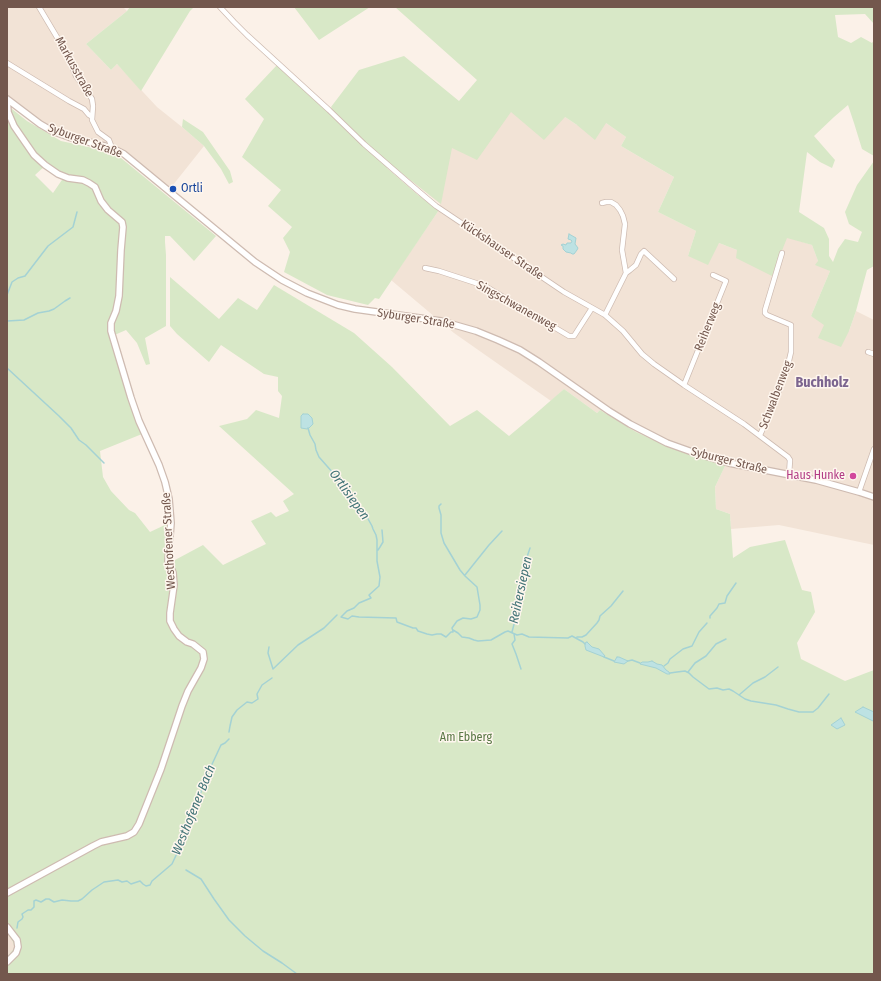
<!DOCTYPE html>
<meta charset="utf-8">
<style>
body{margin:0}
#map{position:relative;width:881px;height:981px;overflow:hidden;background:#fbf1e8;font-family:"Fira Sans Condensed",sans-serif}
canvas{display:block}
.frame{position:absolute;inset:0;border:8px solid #73574d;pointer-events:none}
</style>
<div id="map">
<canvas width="881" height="981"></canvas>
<div class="frame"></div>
</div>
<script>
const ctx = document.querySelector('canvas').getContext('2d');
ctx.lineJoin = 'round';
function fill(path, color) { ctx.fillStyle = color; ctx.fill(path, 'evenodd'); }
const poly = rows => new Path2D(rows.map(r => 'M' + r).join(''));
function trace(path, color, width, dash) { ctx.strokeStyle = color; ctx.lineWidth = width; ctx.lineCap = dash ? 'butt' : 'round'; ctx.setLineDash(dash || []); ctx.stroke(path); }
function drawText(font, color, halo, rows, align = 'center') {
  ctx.font = font + ' "Fira Sans Condensed",sans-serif'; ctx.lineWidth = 3; ctx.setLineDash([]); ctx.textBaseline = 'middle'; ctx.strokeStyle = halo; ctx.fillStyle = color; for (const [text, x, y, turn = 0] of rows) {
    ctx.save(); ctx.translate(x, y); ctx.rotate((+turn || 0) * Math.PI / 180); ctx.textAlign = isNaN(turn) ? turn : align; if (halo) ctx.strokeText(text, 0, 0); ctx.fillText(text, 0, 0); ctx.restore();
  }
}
const residential = poly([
 [7,7,123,7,127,11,86,44,111,70,117,64,157,107,182,127,204,146,169,190,124,154,52,131,7,99],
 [461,104,511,112,565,117,577,125,606,123,626,137,621,146,674,177,658,212,696,231,688,256,719,243,737,250,787,237,812,245,818,261,830,271,811,316,849,331,856,311,874,320,874,545,779,525,731,529,730,514,716,509,715,487,725,466,667,446,636,432,600,410,597,413,564,389,551,401,454,333,391,280,439,210,440,204,405,176],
 [7,933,13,942,14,946,14,948,7,957]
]);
const green = poly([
 [130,7,194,7,190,11,141,91,117,64,111,70,86,44,127,11],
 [294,7,370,7,319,40],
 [395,7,874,7,874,24,865,14,835,15,838,37,851,43,861,37,872,43,874,40,874,156,862,149,854,123,848,105,834,117,814,136,835,160,832,168,820,162,807,152,799,212,824,228,829,239,829,256,833,262,838,249,845,239,858,242,862,232,849,224,845,212,857,185,874,161,874,266,867,270,856,311,849,331,841,347,818,338,824,325,811,316,830,271,815,265,818,261,812,245,787,238,772,276,736,258,737,250,719,243,708,265,688,256,696,231,658,212,674,177,621,146,626,137,606,123,595,140,577,125,565,117,544,140,511,112,477,160,452,148,441,204,390,164,387,168,418,195,439,210,379,299,375,298,368,305,327,295,284,272,290,252,283,238,292,227,268,206,281,190,242,157,264,119,245,99,277,65,335,114,331,107,359,70,404,56,459,101,477,80],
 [7,105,27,121,61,141,102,150,121,158,216,236,194,261,170,236,165,236,165,242,166,255,166,326,145,338,150,364,146,365,137,343,126,330,110,337,142,434,100,451,103,477,111,491,129,510,135,513,150,532,167,524,169,561,175,560,203,545,223,565,266,544,251,521,271,512,276,517,289,511,283,501,294,494,219,426,247,419,256,410,279,418,282,396,278,391,278,377,264,374,221,345,209,362,177,334,170,326,170,277,219,319,238,298,257,310,274,285,354,333,392,367,450,426,477,410,509,436,533,416,564,389,597,413,600,410,636,432,667,446,725,466,715,487,716,509,730,514,733,558,750,547,785,540,802,590,811,592,815,612,797,643,801,659,845,681,874,670,874,974,7,974,7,957,14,948,14,946,13,942,7,933],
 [47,164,66,174,53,193,35,175],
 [183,119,203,132,230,171,233,182,229,184,221,169,204,146,182,127]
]);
const water = poly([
 [569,234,576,238,575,244,578,248,577,250,574,254,572,254,571,253,566,252,563,249,563,246,561,245,563,244,566,245,567,243,571,243,572,241,571,240,568,239,569,234],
 [303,414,308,414,312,418,313,424,309,428,307,429,301,428,301,416,303,414],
 [587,642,592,647,599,649,605,656,604,657,586,650,585,646,585,643,587,642],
 [617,657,619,657,628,661,624,664,614,662,617,657],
 [652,661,657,664,662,665,666,670,669,672,670,674,667,674,656,668,640,664,642,662,648,662,652,661],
 [863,707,874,712,874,718,873,721,855,712,863,707],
 [841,718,845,725,837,729,831,725,841,718]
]);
const stream = poly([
 [7,295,12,282,18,278,25,276,48,246,73,227,77,212],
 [7,321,24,320,38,313,49,311,54,309,65,301,70,298],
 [7,368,59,416,71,428,79,440,86,445,104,463],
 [308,428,310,435,315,444,316,450,319,457,334,474,338,480,338,485,342,487,345,493,348,497,350,501,359,507,361,511,367,517,372,526,373,529,376,535,377,540,377,561,380,577,379,586,369,595,371,598,359,603,354,608,347,611,341,617],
 [441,504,439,506,439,508,441,515,441,533,444,543,460,570,465,576,477,587,480,605,480,610,477,617,471,619,463,618,457,621,452,628,453,631],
 [378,550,380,547,383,542,382,530],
 [465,575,489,545,502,531],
 [341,617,348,619,352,616,359,617,396,618,397,622,413,628,416,628,418,631,427,634,432,635,437,634,441,634,446,637,451,632,453,632,453,630,458,633,462,637,469,638,474,640,478,641,491,640,505,632,508,631,517,635,522,634,529,637,568,638,572,636,583,642,585,644],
 [710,618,710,616,717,608,719,604,725,603,727,596,736,583],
 [512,632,518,609,518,599,524,566,530,548],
 [514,634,515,640,512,644,516,654,521,669],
 [577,637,582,637,586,635,597,623,599,620,600,616,611,606,623,591],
 [269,647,268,653,273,669,298,645,324,628,337,615],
 [604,657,614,661],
 [628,661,632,660,640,663],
 [664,666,668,663,670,659,683,649,692,646,699,632,707,623],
 [688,672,695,663,706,656,716,644,726,639],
 [670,673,677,672,685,671,689,673,693,677,709,689,717,688,723,690,729,689,733,691,745,699,751,701,776,705,788,709,799,712,813,712,818,708,829,694],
 [739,695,753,683,765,677,778,667],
 [229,732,230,726,232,717,237,710,247,702,252,703,258,699,257,694,262,685,272,678],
 [186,870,201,879,214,899,229,920,245,936,263,951,282,963,297,974],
 [17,928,18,922,22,919,23,917,22,914,28,910,31,910,34,907,34,901,36,900,41,902,46,899,49,899,54,902,62,900,71,901,78,901,82,899,92,890,104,882,118,880,122,882,127,881,131,884,140,881,143,884,146,886,150,885,152,881,172,864,186,834,207,775,221,745,225,743,229,739]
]);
const minor = poly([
 [39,7,67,54,76,76,86,90,92,99,93,106,92,120,98,132,109,140,112,148],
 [220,7,234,22,247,35,329,110,364,144,417,190,436,206,518,261,564,292,605,315,623,331,642,354,654,364,684,385,744,424,788,457,790,460,789,475],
 [7,63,69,101,84,109,89,115,92,117],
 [602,203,606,202,611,202,616,205,620,210,623,216,625,224,622,250,626,273,605,315],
 [425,268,439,271,485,286,569,336,574,336,592,308],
 [626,273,630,270,636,265,641,254,644,251,674,279],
 [868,352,874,354],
 [684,385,726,281,713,275],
 [760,435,772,409,787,369,791,352,791,325,767,315,765,313,765,310,782,253],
 [859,492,874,449]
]);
const tertiary = poly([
 [7,99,40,124,52,131,69,137,112,148,124,154,255,262,282,280,307,293,338,305,355,309,441,321,476,331,498,340,520,350,539,362,609,411,630,424,667,443,695,453,729,463,816,480,859,492,874,497],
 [7,893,93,846,101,842,127,836,134,832,139,824,161,769,182,706,188,691,201,668,204,659,203,652,193,644,187,642,179,636,174,629,170,621,170,613,174,585,173,573,168,561,171,523,169,499,165,482,159,465,139,421,131,398,111,331,111,323,116,311,119,296,121,250,123,227,122,222,108,210,101,201,95,187,89,183,83,180,68,178,58,174,45,165,34,155,25,142,14,126,8,112,7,99],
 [7,927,17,940,18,947,16,953,7,962]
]);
const markers = [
 [173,189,4,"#1a4fb4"],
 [853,476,4,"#d1479c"]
];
const streetNames = [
 ["Markusstraße",74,67,61],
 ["Syburger Straße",85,141,20],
 ["Kückshauser Straße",502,250,34],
 ["Singschwanenweg",516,306,29],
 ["Syburger Straße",416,319,9],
 ["Reiherweg",708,327,-68],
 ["Schwalbenweg",776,395,-69],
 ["Syburger Straße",729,461,14],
 ["Westhofener Straße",169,541,-93]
];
const transitNames = [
 ["Ortli",181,189]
];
const hotelNames = [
 ["Haus Hunke",845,476]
];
const parkNames = [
 ["Am Ebberg",466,738]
];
const waterNames = [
 ["Ortlisiepen",349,495,54],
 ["Reihersiepen",521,590,-78],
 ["Westhofener Bach",194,810,-68]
];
const quarterNames = [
 ["Buchholz",822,383]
];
fill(residential, '#f2e3d6');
fill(green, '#d8e8c7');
fill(water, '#bde2e3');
trace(water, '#a4d2d4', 1);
trace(stream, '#a4d2d4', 1.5);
trace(minor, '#cebbb1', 6);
trace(tertiary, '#cebbb1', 8);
trace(minor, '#fff', 4.5);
trace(tertiary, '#fff', 5.5);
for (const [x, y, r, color] of markers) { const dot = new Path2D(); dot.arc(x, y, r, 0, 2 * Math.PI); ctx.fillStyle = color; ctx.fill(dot); trace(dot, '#fef6ee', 1.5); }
drawText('12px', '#73574d', '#fef6ee', streetNames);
drawText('12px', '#164399', '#fef6ee', transitNames, 'left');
drawText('12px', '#b23c85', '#fef6ee', hotelNames, 'right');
drawText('12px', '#5a7846', '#fef6ee', parkNames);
drawText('italic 13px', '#427477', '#fef6ee', waterNames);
drawText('bold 14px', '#7c658f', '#fef6ee', quarterNames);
</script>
